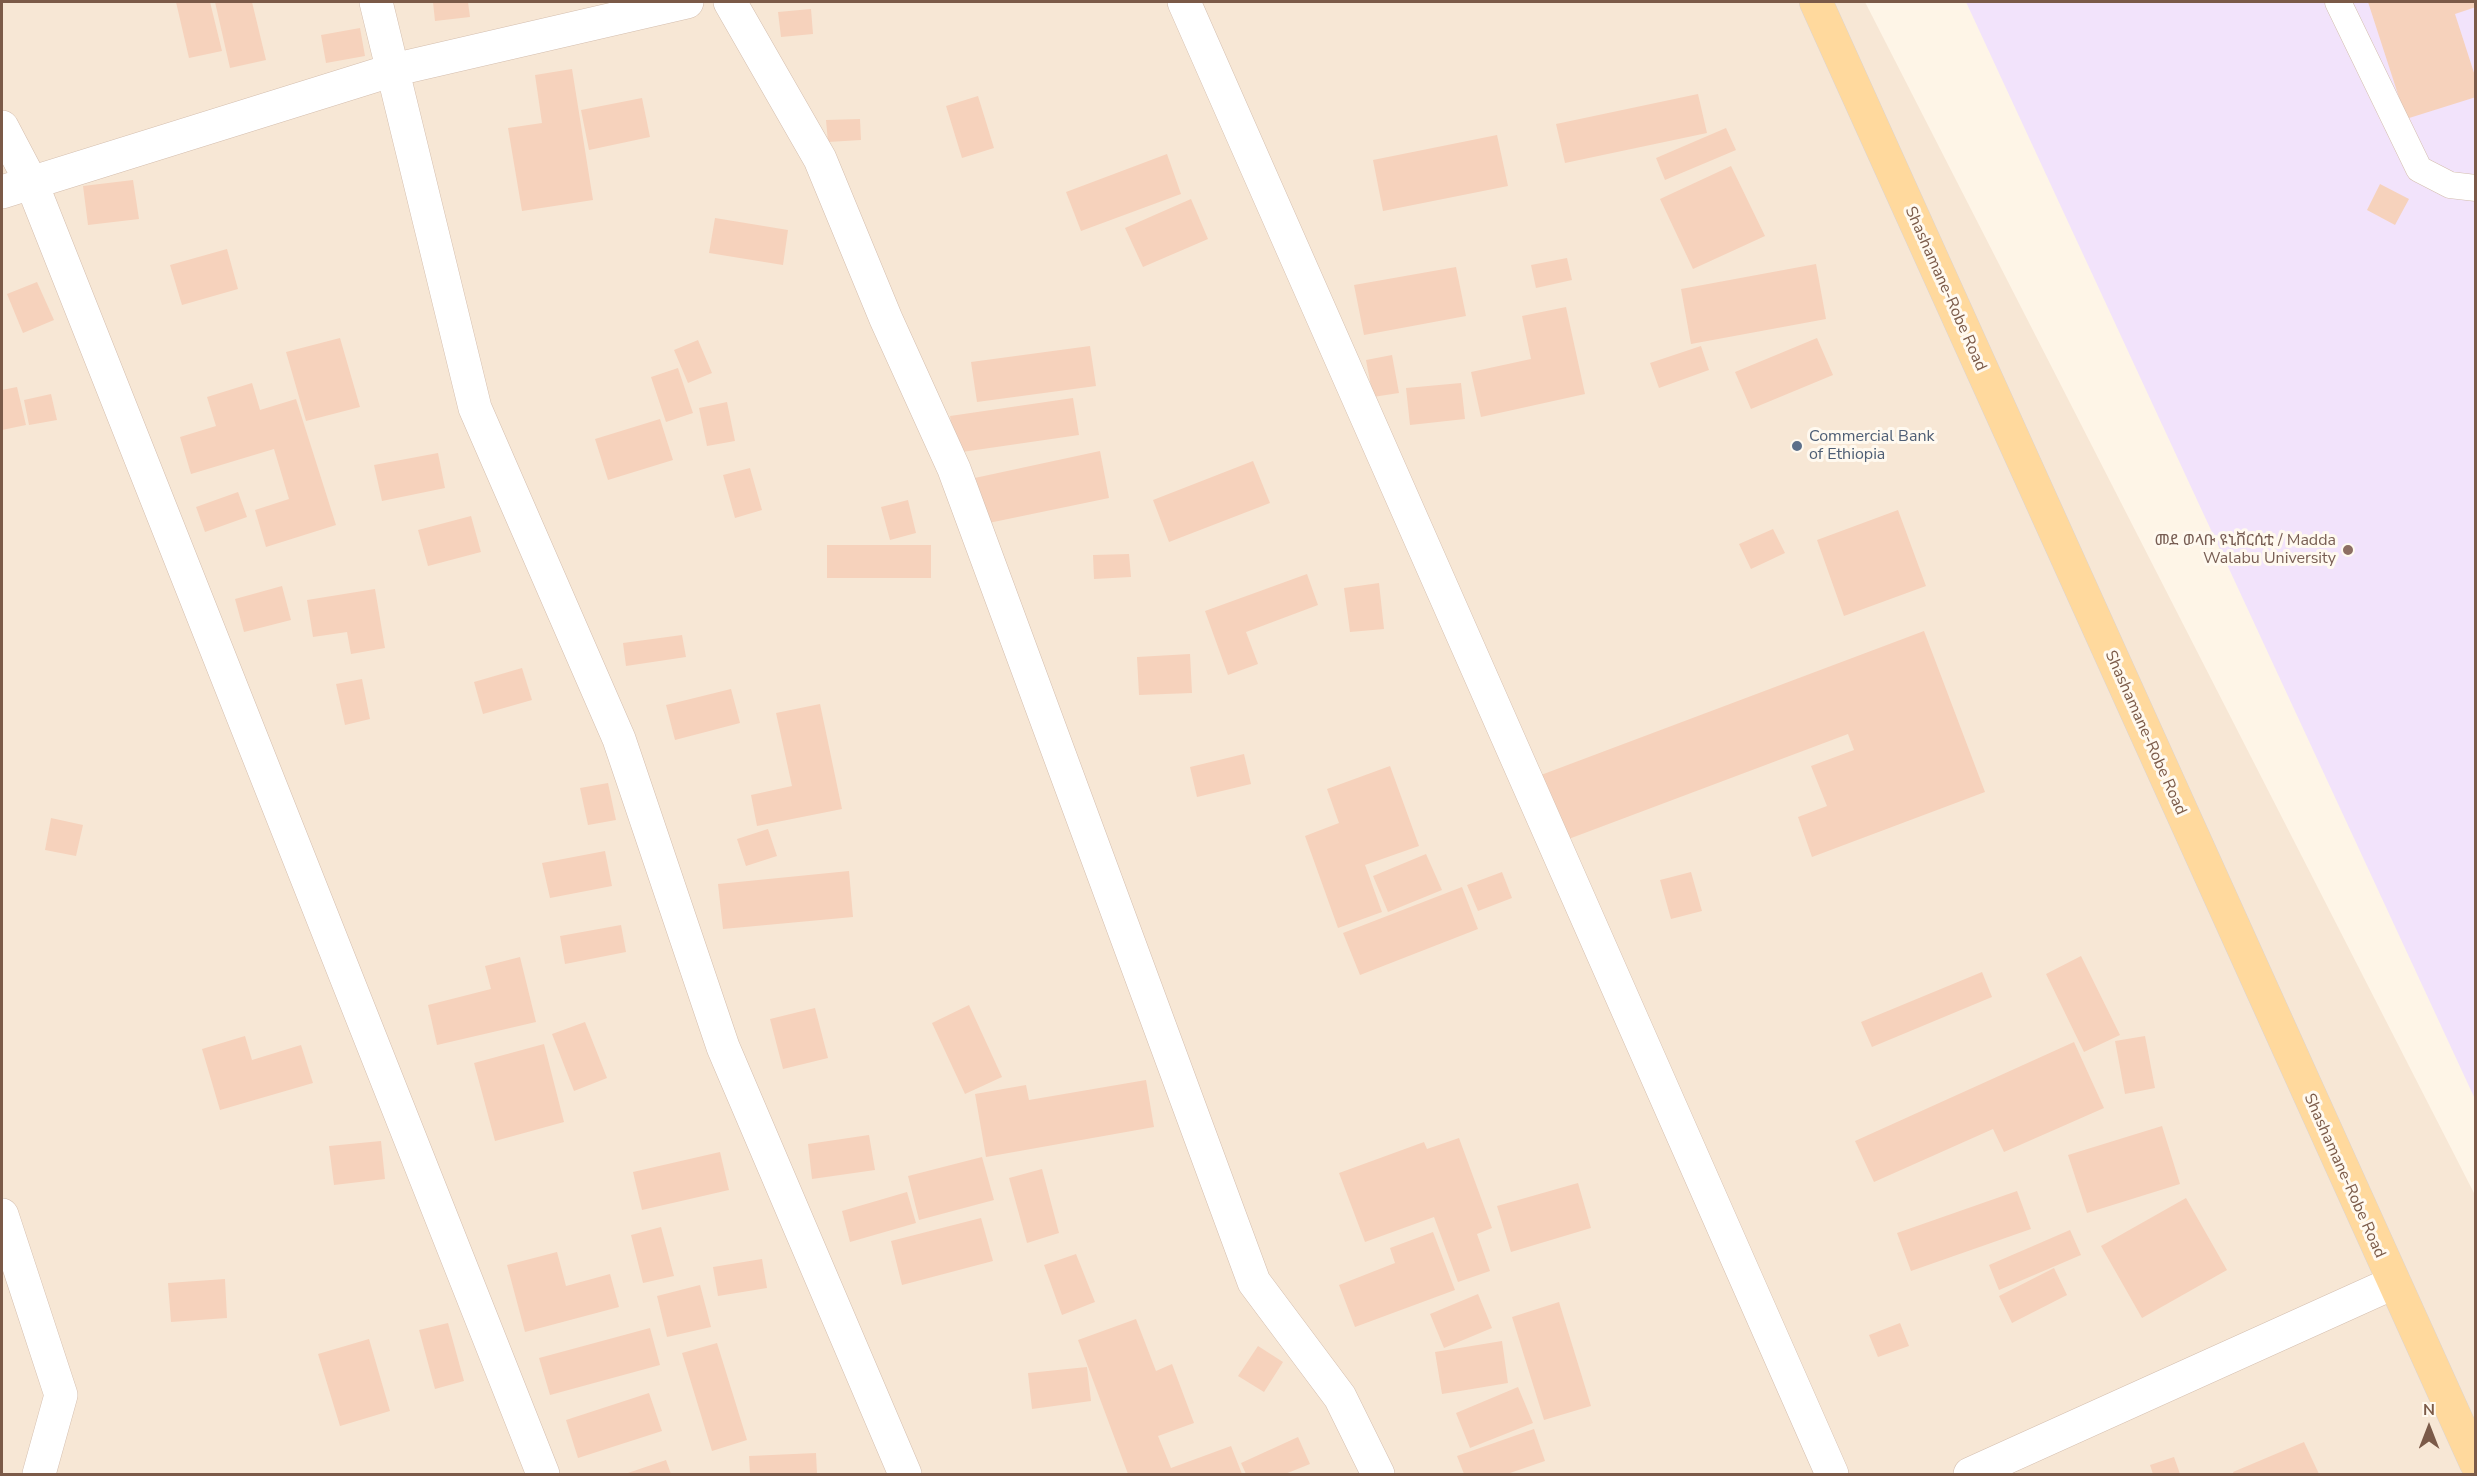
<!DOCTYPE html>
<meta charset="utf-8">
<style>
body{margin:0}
#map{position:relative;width:2477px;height:1476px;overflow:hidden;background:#fef5e7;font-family:"Nunito Sans",sans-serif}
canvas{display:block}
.frame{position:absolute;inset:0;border:3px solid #7b5a48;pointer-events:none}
.north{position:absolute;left:2399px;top:1398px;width:60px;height:60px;-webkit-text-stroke:4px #fff9ef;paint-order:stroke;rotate:0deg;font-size:16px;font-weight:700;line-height:24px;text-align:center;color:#7b5a48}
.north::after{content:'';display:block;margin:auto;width:21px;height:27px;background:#7b5a48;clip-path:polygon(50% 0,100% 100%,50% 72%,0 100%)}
</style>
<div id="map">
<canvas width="2477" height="1476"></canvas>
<div class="frame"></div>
<div class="north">N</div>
</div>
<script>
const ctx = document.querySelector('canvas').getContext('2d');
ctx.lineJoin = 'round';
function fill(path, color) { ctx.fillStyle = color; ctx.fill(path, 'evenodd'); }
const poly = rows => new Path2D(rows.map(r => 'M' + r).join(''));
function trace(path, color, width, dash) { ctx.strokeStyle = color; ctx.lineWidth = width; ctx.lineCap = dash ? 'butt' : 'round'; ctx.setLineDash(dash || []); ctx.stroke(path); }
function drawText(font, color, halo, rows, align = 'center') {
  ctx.font = font + ' "Nunito Sans","Noto Sans Ethiopic",sans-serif'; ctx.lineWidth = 6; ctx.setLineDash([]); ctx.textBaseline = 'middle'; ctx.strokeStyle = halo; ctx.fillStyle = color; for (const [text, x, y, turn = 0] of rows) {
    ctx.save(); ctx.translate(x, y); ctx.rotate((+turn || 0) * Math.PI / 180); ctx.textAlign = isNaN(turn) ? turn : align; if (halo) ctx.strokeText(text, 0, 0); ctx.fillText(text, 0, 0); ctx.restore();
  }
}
const residential = poly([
 [2,2,1865,2,2475,1195,2475,1474,2,1474]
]);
const education = poly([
 [1966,2,2475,2,2475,1099]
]);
const building = poly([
 [176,2,210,2,222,51,189,58],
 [215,2,252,2,266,60,230,68],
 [433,2,468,2,470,17,435,21],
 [2368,2,2476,2,2476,7,2455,14,2476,79,2476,97,2406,119],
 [811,9,813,34,781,37,778,12],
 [360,28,365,56,326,63,321,35],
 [572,69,593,200,522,211,508,128,542,123,535,75],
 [1698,94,1707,133,1565,163,1556,124],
 [978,96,994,148,962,158,946,106],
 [642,98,650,137,589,150,581,110],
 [860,119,861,140,828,142,826,120],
 [1726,128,1736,150,1665,180,1656,158],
 [1497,135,1508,186,1383,211,1373,160],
 [1167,154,1181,194,1081,231,1066,192],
 [1731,166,1765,236,1693,269,1660,199],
 [133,180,139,219,88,225,83,186],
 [2380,184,2409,199,2395,225,2367,210],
 [1191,199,1208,239,1143,267,1125,228],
 [715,218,788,230,783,265,709,253],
 [227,249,238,289,182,305,170,265],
 [1567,258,1572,280,1536,288,1531,265],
 [1816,264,1826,319,1691,344,1681,289],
 [1456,267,1466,316,1364,335,1354,285],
 [37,282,54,320,23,333,7,294],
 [1566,307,1585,394,1481,417,1471,372,1531,359,1522,316],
 [340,338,360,407,306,421,286,352],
 [1817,338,1833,375,1751,409,1735,372],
 [698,340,712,373,688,383,674,350],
 [1090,346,1096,386,977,402,971,362],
 [1701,346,1709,370,1659,388,1650,363],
 [1392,355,1399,393,1373,397,1366,360],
 [678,368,693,413,666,422,651,377],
 [252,383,260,410,296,399,336,525,266,547,255,510,289,499,274,449,191,474,180,437,216,426,207,397],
 [1461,383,1465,419,1410,425,1406,388],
 [17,387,26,425,2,430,2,390],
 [51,394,57,420,29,425,24,400],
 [1073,398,1079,435,955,453,950,416],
 [727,402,735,441,707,446,699,408],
 [660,419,673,460,608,480,595,439],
 [1100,451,1109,498,979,525,970,479],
 [438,453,445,488,382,501,374,465],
 [1253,461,1270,503,1169,542,1153,500],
 [750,468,762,510,735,518,723,475],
 [238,492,247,517,205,532,196,507],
 [908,500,916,533,890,540,881,507],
 [1898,510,1926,586,1844,616,1817,540],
 [471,516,481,552,428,566,418,530],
 [1773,529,1785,553,1751,569,1739,544],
 [827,545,931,545,931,578,827,578],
 [1129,554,1131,577,1094,579,1093,555],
 [1307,574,1318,605,1246,632,1258,664,1228,675,1205,611],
 [1379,583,1384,629,1350,632,1344,588],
 [282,586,291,620,244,632,235,599],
 [375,589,385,648,351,654,347,632,313,637,307,600],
 [1924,631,1985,792,1812,857,1798,817,1827,806,1811,766,1854,750,1848,734,1558,843,1533,778],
 [682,635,686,657,626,666,623,643],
 [1190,654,1192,693,1139,695,1137,657],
 [522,668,532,700,483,714,474,682],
 [362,679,370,719,345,725,336,684],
 [731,689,740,723,675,740,666,705],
 [820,704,842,809,757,826,751,795,792,786,776,713],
 [1244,754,1251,784,1197,797,1190,767],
 [1390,766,1419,846,1365,865,1382,912,1338,928,1305,836,1339,823,1327,789],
 [608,783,616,820,588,825,580,788],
 [51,818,83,825,76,856,45,850],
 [768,829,777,856,746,866,737,839],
 [605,851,612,886,550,898,542,863],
 [1426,854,1442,890,1388,912,1373,876],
 [849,871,853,917,723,929,718,884],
 [1502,872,1512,898,1478,911,1467,885],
 [1691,872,1702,911,1671,919,1660,880],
 [1462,887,1478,929,1360,975,1343,933],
 [621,925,626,952,565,964,560,936],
 [2081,956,2120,1035,2084,1052,2046,974],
 [520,957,536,1022,437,1045,428,1005,491,989,485,966],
 [1982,972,1992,997,1872,1047,1861,1022],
 [969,1005,1002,1077,965,1094,932,1023],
 [815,1008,828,1058,783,1069,770,1019],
 [585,1022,607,1078,574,1091,552,1034],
 [245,1036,252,1060,301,1045,313,1083,220,1110,202,1049],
 [2145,1036,2155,1088,2125,1094,2115,1041],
 [2074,1042,2104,1108,2004,1152,1993,1129,1874,1182,1855,1141],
 [544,1044,564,1122,495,1141,474,1063],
 [1146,1080,1154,1127,986,1157,975,1094,1026,1085,1029,1100],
 [2162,1126,2180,1184,2087,1213,2068,1155],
 [869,1135,875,1170,812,1179,808,1144],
 [1459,1138,1492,1228,1477,1234,1490,1271,1458,1282,1434,1217,1365,1242,1339,1173,1424,1142,1427,1149],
 [381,1141,385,1179,334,1185,329,1146],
 [720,1152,729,1190,642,1210,633,1172],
 [982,1157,994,1200,919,1220,908,1176],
 [1042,1169,1059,1233,1027,1243,1009,1178],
 [1578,1183,1591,1228,1511,1252,1497,1206],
 [2017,1191,2031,1229,1911,1271,1897,1233],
 [907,1192,916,1223,850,1242,842,1211],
 [2186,1198,2227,1270,2142,1318,2101,1246],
 [981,1218,993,1261,902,1285,891,1241],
 [661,1227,674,1276,643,1283,631,1235],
 [2070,1230,2081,1255,1999,1290,1989,1265],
 [1433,1232,1455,1290,1355,1327,1339,1285,1395,1263,1390,1248],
 [557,1252,566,1286,610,1274,619,1307,525,1332,507,1265],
 [1076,1254,1095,1302,1062,1315,1044,1265],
 [762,1259,767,1288,718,1296,713,1267],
 [2054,1268,2067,1295,2012,1323,1999,1296],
 [225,1279,227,1318,171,1322,168,1283],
 [700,1285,711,1327,667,1337,657,1296],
 [1478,1294,1492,1328,1444,1348,1430,1314],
 [1559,1302,1591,1406,1544,1420,1512,1317],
 [1136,1319,1156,1371,1172,1364,1194,1423,1158,1436,1171,1468,1231,1446,1242,1474,1128,1474,1078,1340],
 [448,1323,464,1381,435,1389,419,1330],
 [1900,1323,1909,1346,1878,1357,1869,1335],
 [650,1328,660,1365,550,1395,539,1358],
 [369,1339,390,1411,340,1426,318,1354],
 [1502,1341,1508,1383,1442,1394,1435,1352],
 [717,1343,747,1440,712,1451,682,1353],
 [1258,1346,1283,1362,1264,1392,1238,1376],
 [1087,1367,1091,1401,1032,1409,1028,1373],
 [1518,1387,1533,1423,1470,1448,1456,1413],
 [649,1393,662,1431,578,1458,566,1420],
 [1534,1429,1545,1461,1507,1474,1464,1474,1457,1456],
 [1298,1437,1310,1464,1285,1474,1246,1474,1241,1463],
 [2304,1442,2319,1474,2234,1474,2233,1472],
 [816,1453,817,1474,750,1474,749,1456],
 [2174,1457,2180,1474,2153,1474,2150,1465],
 [666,1460,671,1474,625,1474]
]);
const service = poly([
 [2338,2,2419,169,2450,185,2476,188]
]);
const minor = poly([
 [376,2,475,408,619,739,723,1047,905,1474],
 [730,2,820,159,886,319,954,469,1254,1282,1340,1397,1378,1474],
 [1184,2,1832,1474],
 [2,127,32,184,543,1474],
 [2,192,393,70,687,2],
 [2,1215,61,1395,39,1474],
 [1970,1474,2393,1283]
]);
const primary = poly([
 [1816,2,2476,1463]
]);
const markers = [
 [1797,446,6,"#5c6f8a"],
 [2348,550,6,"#8d6e63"]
];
const streetNames = [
 ["Shashamane-Robe Road",1945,289,66],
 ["Shashamane-Robe Road",2145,733,66],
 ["Shashamane-Robe Road",2344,1176,66]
];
const serviceNames = [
 ["Commercial Bank",1809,437],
 ["of Ethiopia",1809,455]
];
const educationNames = [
 ["መደ ወላቡ ዩኒቨርሲቲ / Madda",2336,541],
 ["Walabu University",2336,559]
];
fill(residential, '#f7e7d5');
fill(education, '#f2e3fb');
fill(building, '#f6d2bc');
trace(service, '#d4beae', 27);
trace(minor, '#d4beae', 34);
trace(primary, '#ddd4cf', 34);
trace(service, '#fff', 26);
trace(minor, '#fff', 33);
trace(primary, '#ffd99d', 33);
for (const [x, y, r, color] of markers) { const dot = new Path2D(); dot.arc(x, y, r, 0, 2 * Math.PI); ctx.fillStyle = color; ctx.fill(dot); trace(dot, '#fff9ef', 2); }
drawText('16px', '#7b5a48', '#fff9ef', streetNames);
drawText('16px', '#4e5e75', '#fff9ef', serviceNames, 'left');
drawText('16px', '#785e54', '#fff9ef', educationNames, 'right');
</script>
